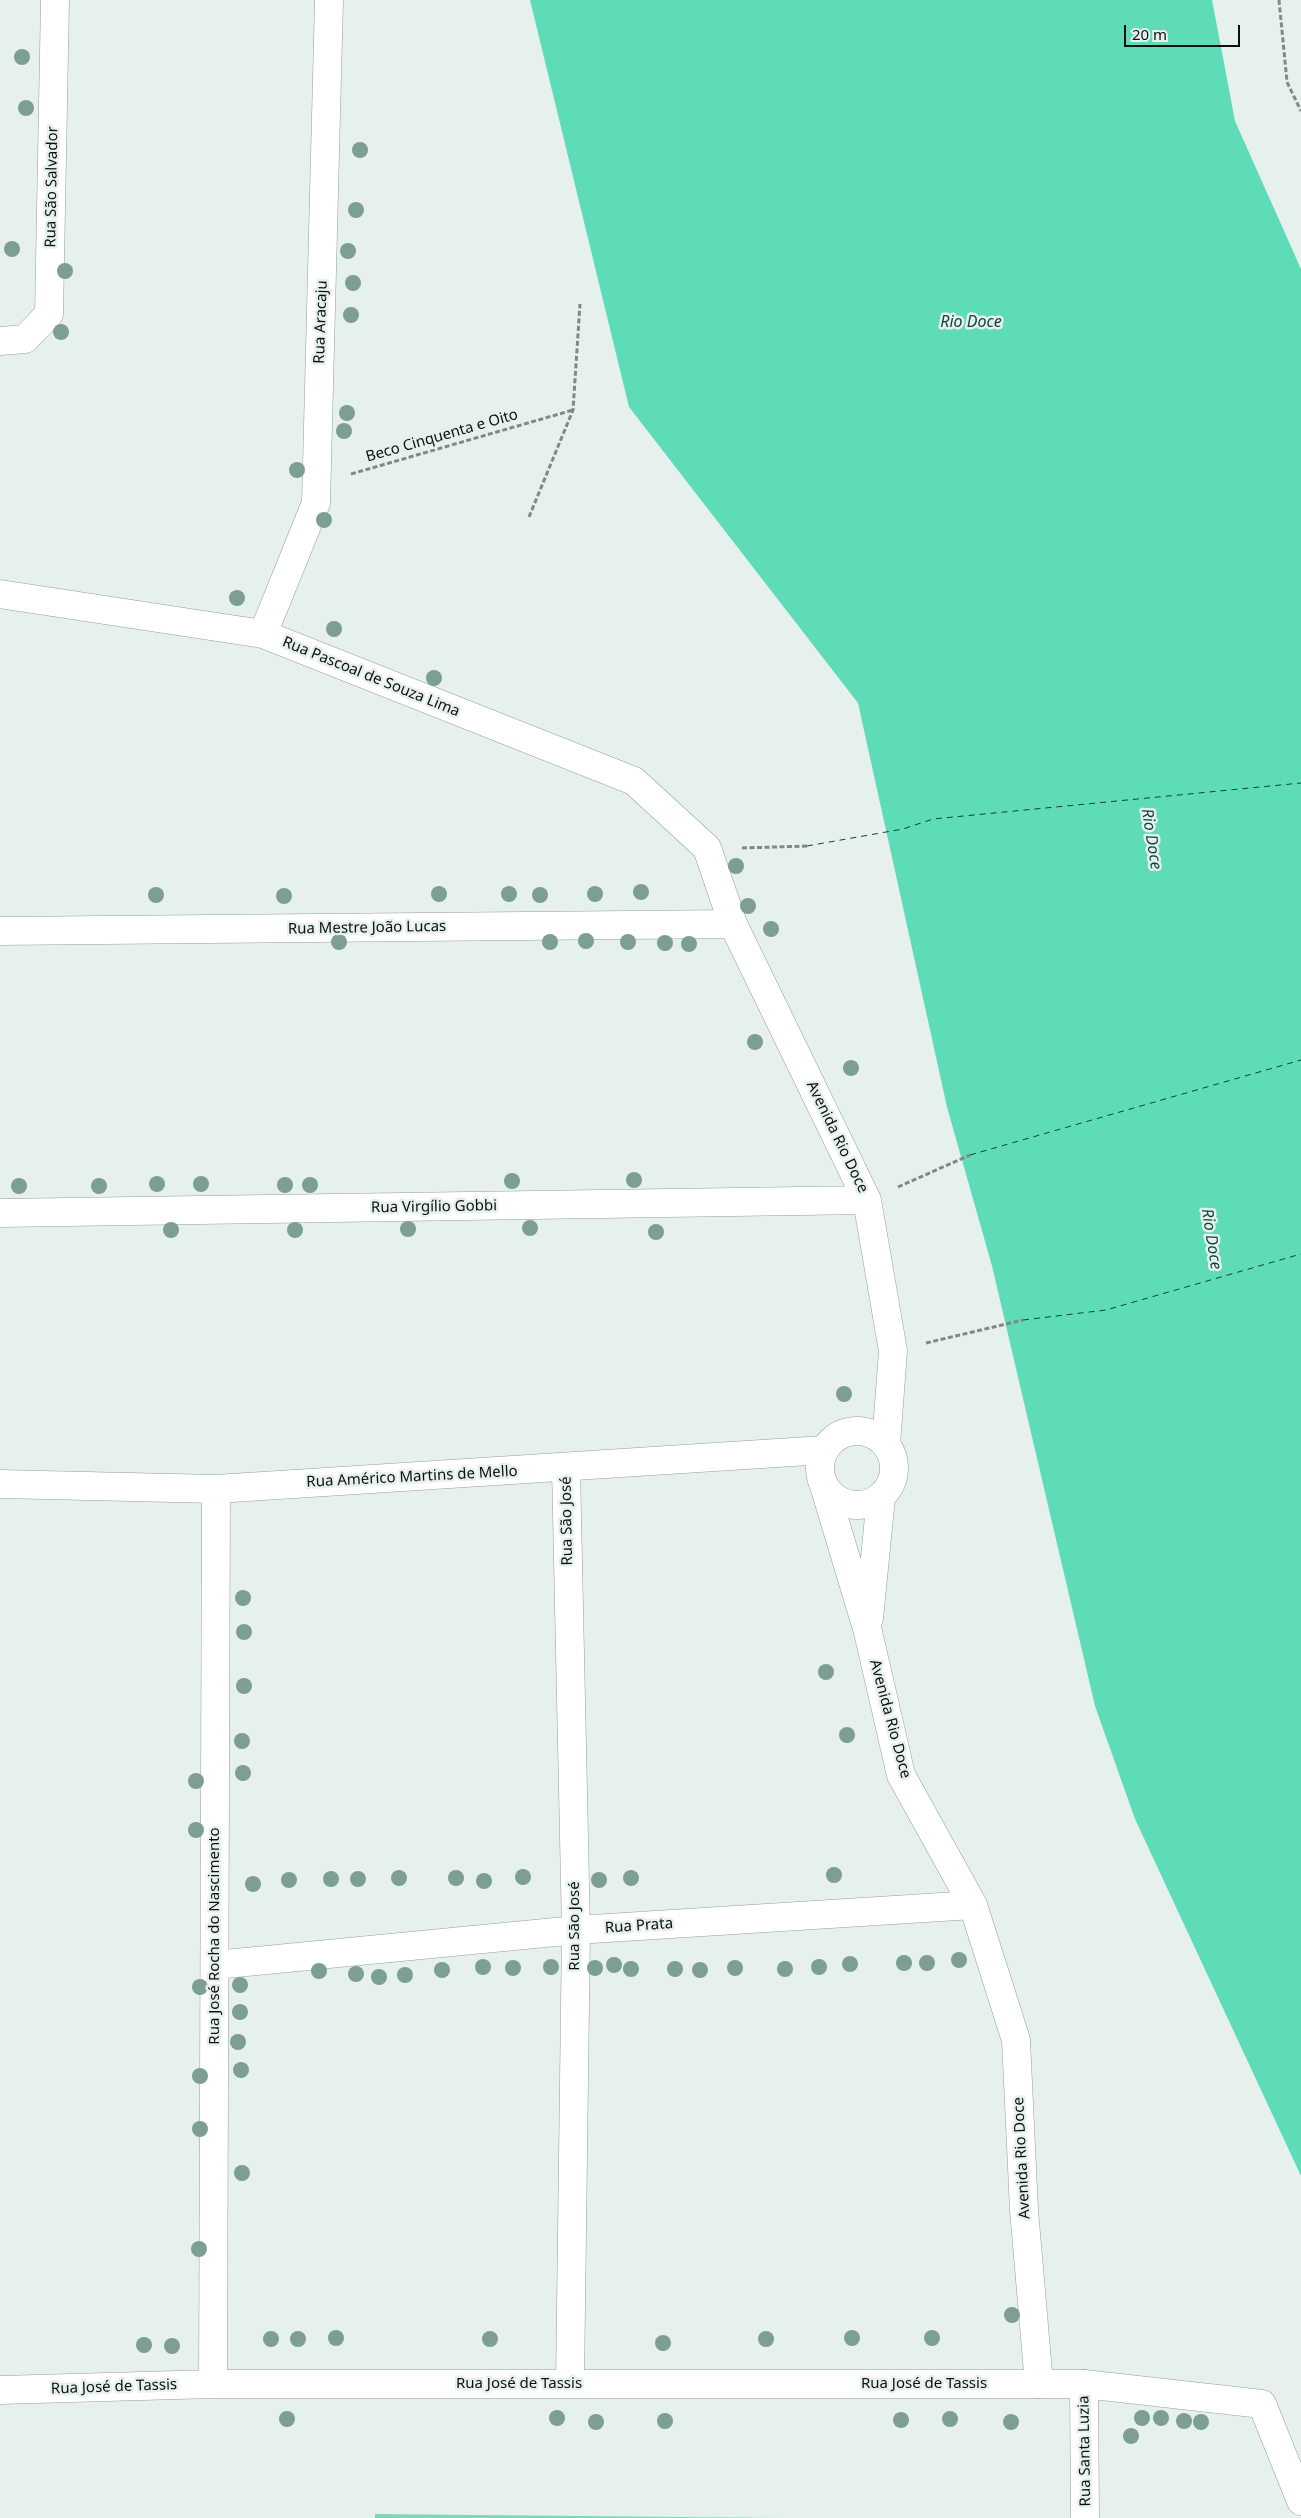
<!DOCTYPE html>
<meta charset="utf-8">
<style>
body{margin:0}
#map{position:relative;width:1301px;height:2518px;overflow:hidden;background:#e6f1ed;font-family:"Noto Sans",sans-serif}
canvas{display:block}
.scale{position:absolute;left:1124px;top:25px;width:116px;height:22px;box-sizing:border-box;border:2px solid #0d100f;border-top:0;padding-left:6px;font-size:15px;line-height:18px;white-space:nowrap;color:#0d100f;-webkit-text-stroke:4px #e6f1ed;paint-order:stroke}
</style>
<div id="map">
<canvas width="1301" height="2518"></canvas>
<div class="scale">20 m</div>
</div>
<script>
const ctx = document.querySelector('canvas').getContext('2d');
ctx.lineJoin = 'round';
function fill(path, color) { ctx.fillStyle = color; ctx.fill(path, 'evenodd'); }
const poly = rows => new Path2D(rows.map(r => 'M' + r).join(''));
function trace(path, color, width, dash) { ctx.strokeStyle = color; ctx.lineWidth = width; ctx.lineCap = dash ? 'butt' : 'round'; ctx.setLineDash(dash || []); ctx.stroke(path); }
function drawText(font, color, halo, rows, align = 'center') {
  ctx.font = font + ' "Noto Sans",sans-serif'; ctx.lineWidth = 5; ctx.setLineDash([]); ctx.textBaseline = 'middle'; ctx.strokeStyle = halo; ctx.fillStyle = color; for (const [text, x, y, turn = 0] of rows) {
    ctx.save(); ctx.translate(x, y); ctx.rotate((+turn || 0) * Math.PI / 180); ctx.textAlign = isNaN(turn) ? turn : align; if (halo) ctx.strokeText(text, 0, 0); ctx.fillText(text, 0, 0); ctx.restore();
  }
}
const green = poly([
 [375,2514,781,2518,375,2518]
]);
const water = poly([
 [530,0,1212,0,1235,121,1301,269,1301,2176,1135,1819,1095,1706,992,1266,947,1107,858,703,629,407]
]);
const ferry = poly([
 [807,846,903,829,933,819,1301,783],
 [970,1155,1301,1060],
 [1023,1320,1106,1310,1301,1254]
]);
const path = poly([
 [1279,0,1287,82,1301,111],
 [351,474,573,410],
 [529,517,573,410,580,304],
 [742,848,807,846],
 [898,1187,970,1155],
 [926,1343,1023,1320]
]);
const minor = poly([
 [0,341,25,339,49,314,55,0],
 [0,594,263,634,634,781,707,848,733,924,867,1200,893,1351,886,1444],
 [263,634,316,503,329,0],
 [0,931,733,924],
 [0,1213,867,1200],
 '820 1468a37 37 0 1 1 74 0a37 37 0 1 1-74 0Z',
 [566,1468,576,1930,570,2384],
 [0,1484,216,1489,824,1450],
 [869,1618,881,1497],
 [215,1965,576,1930,973,1905],
 [213,2384,216,1489],
 [1084,2384,1085,2518],
 [0,2390,213,2384,1039,2384,1024,2210,1016,2040,973,1905,901,1775,868,1632,822,1479]
]);
const tertiary = poly([
 [1039,2384,1084,2384,1262,2404,1301,2501]
]);
const trees = [
 [22,57],
 [26,108],
 [360,150],
 [356,210],
 [12,249],
 [348,251],
 [65,271],
 [353,283],
 [351,315],
 [61,332],
 [347,413],
 [344,431],
 [297,470],
 [324,520],
 [237,598],
 [334,629],
 [434,678],
 [736,866],
 [641,892],
 [439,894],
 [509,894],
 [595,894],
 [156,895],
 [540,895],
 [284,896],
 [748,906],
 [771,929],
 [586,941],
 [339,942],
 [550,942],
 [628,942],
 [665,943],
 [689,944],
 [755,1042],
 [851,1068],
 [634,1180],
 [512,1181],
 [157,1184],
 [201,1184],
 [285,1185],
 [310,1185],
 [19,1186],
 [99,1186],
 [530,1228],
 [408,1229],
 [171,1230],
 [295,1230],
 [656,1232],
 [844,1394],
 [243,1598],
 [244,1632],
 [826,1672],
 [244,1686],
 [847,1735],
 [242,1741],
 [243,1773],
 [196,1781],
 [196,1830],
 [834,1875],
 [523,1877],
 [399,1878],
 [456,1878],
 [631,1878],
 [331,1879],
 [358,1879],
 [289,1880],
 [599,1880],
 [484,1881],
 [253,1884],
 [959,1960],
 [904,1963],
 [927,1963],
 [850,1964],
 [614,1965],
 [483,1967],
 [551,1967],
 [819,1967],
 [513,1968],
 [595,1968],
 [735,1968],
 [631,1969],
 [675,1969],
 [785,1969],
 [442,1970],
 [700,1970],
 [319,1971],
 [356,1974],
 [405,1975],
 [379,1977],
 [240,1985],
 [200,1987],
 [240,2012],
 [238,2042],
 [241,2070],
 [200,2076],
 [200,2129],
 [242,2173],
 [199,2249],
 [1012,2315],
 [336,2338],
 [852,2338],
 [932,2338],
 [271,2339],
 [298,2339],
 [490,2339],
 [766,2339],
 [663,2343],
 [144,2345],
 [172,2346],
 [557,2418],
 [1142,2418],
 [1161,2418],
 [287,2419],
 [950,2419],
 [901,2420],
 [665,2421],
 [1184,2421],
 [596,2422],
 [1011,2422],
 [1201,2422],
 [1131,2436]
];
const streetNames = [
 ["Rua São Salvador",52,187,-89],
 ["Rua Aracaju",321,322,-88],
 ["Beco Cinquenta e Oito",442,436,-16],
 ["Rua Pascoal de Souza Lima",371,677,22],
 ["Rua Mestre João Lucas",367,928,-1],
 ["Avenida Rio Doce",837,1137,64],
 ["Rua Virgílio Gobbi",434,1207,-1],
 ["Rua Américo Martins de Mello",412,1477,-3],
 ["Rua São José",567,1521,-91],
 ["Avenida Rio Doce",890,1719,75],
 ["Rua São José",575,1926,-90],
 ["Rua Prata",639,1926,-4],
 ["Rua José Rocha do Nascimento",215,1936,-90],
 ["Avenida Rio Doce",1022,2158,-93],
 ["Rua José de Tassis",519,2384],
 ["Rua José de Tassis",924,2384],
 ["Rua José de Tassis",114,2387,-2],
 ["Rua Santa Luzia",1085,2451,-91]
];
const waterNames = [
 ["Rio Doce",971,322],
 ["Rio Doce",1151,839,81],
 ["Rio Doce",1211,1239,81]
];
fill(green, '#7fd6ba');
fill(water, '#5edcb7');
trace(ferry, '#0c4536', 1, [6, 5]);
trace(minor, '#949e9a', 29);
trace(tertiary, '#949e9a', 29);
trace(path, '#818886', 3, [5, 2.5]);
trace(minor, '#fff', 28);
trace(tertiary, '#fff', 28);
ctx.fillStyle = '#7c9e93';
for (const [x, y] of trees) { ctx.beginPath(); ctx.arc(x, y, 8, 0, 2 * Math.PI); ctx.fill(); }
drawText('15px', '#0d100f', '#e6f1ed', streetNames);
drawText('italic 16px', '#0c4536', '#e6f1ed', waterNames);
</script>
